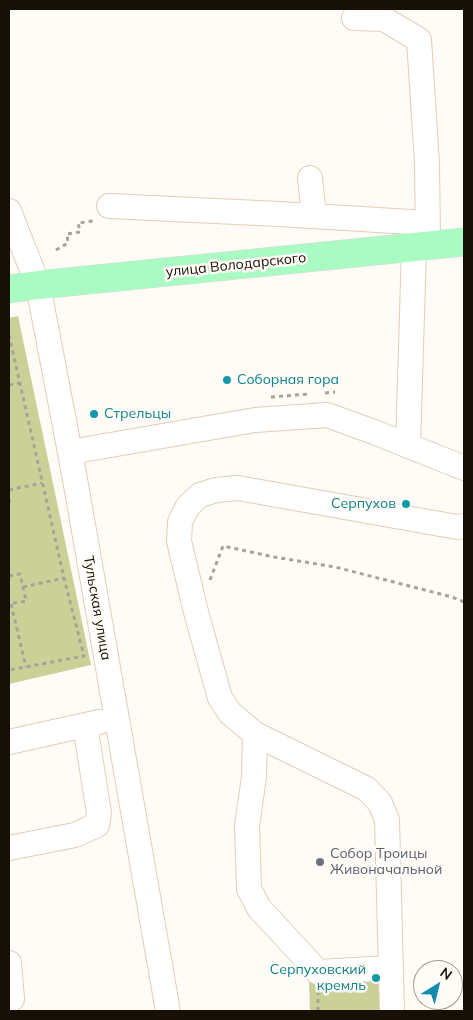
<!DOCTYPE html>
<meta charset="utf-8">
<style>
body{margin:0}
#map{position:relative;width:473px;height:1020px;overflow:hidden;background:#fffbf6;font-family:Mulish,sans-serif}
canvas{display:block}
.frame{position:absolute;inset:0;border:10px solid #161007;pointer-events:none}
.north{position:absolute;left:413px;top:960px;width:50px;height:50px;box-sizing:border-box;background:#fffbf6;border:1px solid #a29d96;border-radius:50%;rotate:36deg;font-size:14px;font-weight:700;line-height:20px;text-align:center;color:#161007}
.north::after{content:'';display:block;margin:auto;width:18px;height:22px;background:#118cae;clip-path:polygon(50% 0,100% 100%,50% 72%,0 100%)}
</style>
<div id="map">
<canvas width="473" height="1020"></canvas>
<div class="frame"></div>
<div class="north">N</div>
</div>
<script>
const ctx = document.querySelector('canvas').getContext('2d');
ctx.lineJoin = 'round';
function fill(path, color) { ctx.fillStyle = color; ctx.fill(path, 'evenodd'); }
const poly = rows => new Path2D(rows.map(r => 'M' + r).join(''));
function trace(path, color, width, dash) { ctx.strokeStyle = color; ctx.lineWidth = width; ctx.lineCap = dash ? 'butt' : 'round'; ctx.setLineDash(dash || []); ctx.stroke(path); }
function drawText(font, color, halo, rows, align = 'center') {
  ctx.font = font + ' Mulish,sans-serif'; ctx.lineWidth = 5; ctx.setLineDash([]); ctx.textBaseline = 'middle'; ctx.strokeStyle = halo; ctx.fillStyle = color; for (const [text, x, y, turn = 0] of rows) {
    ctx.save(); ctx.translate(x, y); ctx.rotate((+turn || 0) * Math.PI / 180); ctx.textAlign = isNaN(turn) ? turn : align; if (halo) ctx.strokeText(text, 0, 0); ctx.fillText(text, 0, 0); ctx.restore();
  }
}
const green = poly([
 [18,316,91,665,9,684,9,318],
 [382,981,384,1011,310,1011,309,982]
]);
const path = poly([
 [56,250,68,243,67,234,80,232,78,223,93,221,93,219],
 [9,335,64,578,84,656,9,670],
 [9,385,19,383],
 [325,393,335,392],
 [271,397,309,394],
 [9,490,42,483],
 [9,499,10,506,9,506],
 [9,576,20,574,26,601,9,604],
 [210,580,223,546,274,557,335,567,452,597,464,602],
 [23,587,64,578],
 [11,604,26,667],
 [318,1011,318,990]
]);
const minor = poly([
 [354,18,384,19,419,40,427,164,428,239],
 [310,178,314,216],
 [109,206,279,214,427,223],
 [9,211,38,285,75,479,168,1011],
 [408,446,414,248],
 [70,452,255,420,327,415,374,432,464,468],
 [255,734,254,777,247,826,249,889,259,908,318,972,390,968],
 [9,742,99,722],
 [9,848,75,835,97,825,99,813,85,725],
 [9,963,12,999],
 [392,1011,387,820,380,803,367,789,255,734,230,713,220,698,196,612,179,541,180,522,188,506,200,495,216,490,238,488,457,527,464,526]
]);
const major = poly([
 [9,289,38,285,464,242]
]);
const markers = [
 [227,380,5,"#0f9aa8"],
 [94,414,5,"#0f9aa8"],
 [406,504,5,"#0f9aa8"],
 [320,862,5,"#6b7280"],
 [376,978,5,"#0f9aa8"]
];
const streetNames = [
 ["улица Володарского",236,265,-6],
 ["Тульская улица",97,608,80]
];
const cultureNames = [
 ["Соборная гора",237,380],
 ["Стрельцы",104,414],
 ["Серпухов",396,504,"right"],
 ["Серпуховский",366,970,"right"],
 ["кремль",366,986,"right"]
];
const worshipNames = [
 ["Собор Троицы",330,854],
 ["Живоначальной",330,870]
];
fill(green, '#cad197');
trace(minor, '#e0cfb6', 26);
trace(major, '#dad9d7', 29);
trace(path, '#a7a39c', 3, [4, 4]);
trace(minor, '#fff', 24);
trace(major, '#aafac4', 28);
for (const [x, y, r, color] of markers) { const dot = new Path2D(); dot.arc(x, y, r, 0, 2 * Math.PI); ctx.fillStyle = color; ctx.fill(dot); trace(dot, '#fffbf6', 2); }
drawText('14px', '#161007', '#fffbf6', streetNames);
drawText('14px', '#0d838f', '#fffbf6', cultureNames, 'left');
drawText('14px', '#5b616d', '#fffbf6', worshipNames, 'left');
</script>
